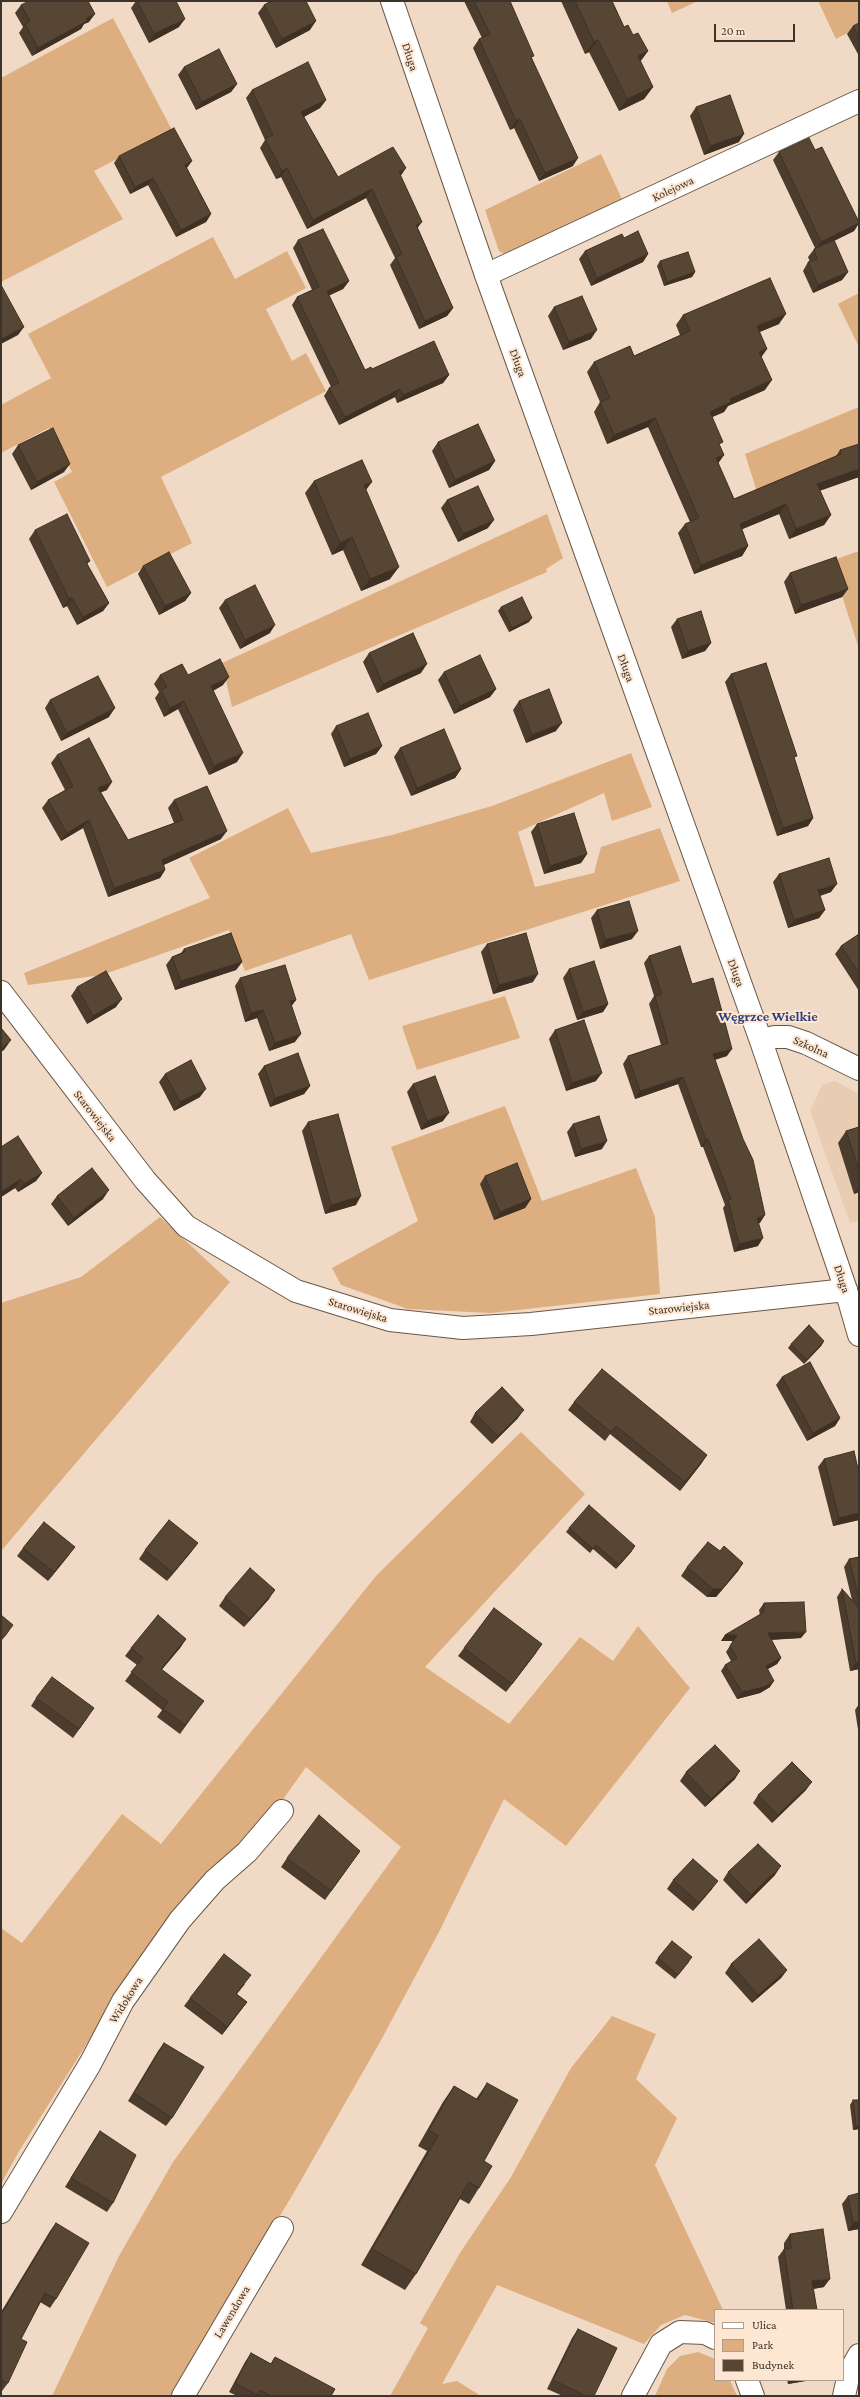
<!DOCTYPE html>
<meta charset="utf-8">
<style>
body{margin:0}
#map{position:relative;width:860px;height:2397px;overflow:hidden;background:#f0dac5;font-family:"Crimson Pro",serif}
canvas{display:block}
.frame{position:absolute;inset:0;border:2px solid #3c332b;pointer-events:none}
.legend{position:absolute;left:714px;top:2309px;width:130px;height:72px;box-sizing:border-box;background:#fde7d2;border:1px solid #b09f8f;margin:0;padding:5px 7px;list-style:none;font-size:12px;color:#3c332b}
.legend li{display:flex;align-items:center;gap:8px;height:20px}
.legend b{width:20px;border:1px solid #b09f8f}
.scale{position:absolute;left:714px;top:24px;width:81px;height:18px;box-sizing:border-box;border:2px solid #3c332b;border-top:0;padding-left:5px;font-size:12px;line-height:14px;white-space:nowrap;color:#3c332b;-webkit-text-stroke:3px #fde7d2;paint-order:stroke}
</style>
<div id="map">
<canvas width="860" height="2397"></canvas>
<div class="frame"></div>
<ul class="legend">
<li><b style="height:5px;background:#fff"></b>Ulica</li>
<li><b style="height:11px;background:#dcae80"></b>Park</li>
<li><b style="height:11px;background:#584634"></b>Budynek</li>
</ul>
<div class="scale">20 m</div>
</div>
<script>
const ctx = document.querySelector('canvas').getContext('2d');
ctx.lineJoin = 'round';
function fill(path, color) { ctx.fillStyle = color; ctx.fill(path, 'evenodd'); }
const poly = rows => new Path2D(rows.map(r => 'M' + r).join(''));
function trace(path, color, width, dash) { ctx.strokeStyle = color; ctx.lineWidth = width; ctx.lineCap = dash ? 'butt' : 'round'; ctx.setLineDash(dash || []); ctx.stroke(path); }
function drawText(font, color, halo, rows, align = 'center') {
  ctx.font = font + ' "Crimson Pro",serif'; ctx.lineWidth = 4; ctx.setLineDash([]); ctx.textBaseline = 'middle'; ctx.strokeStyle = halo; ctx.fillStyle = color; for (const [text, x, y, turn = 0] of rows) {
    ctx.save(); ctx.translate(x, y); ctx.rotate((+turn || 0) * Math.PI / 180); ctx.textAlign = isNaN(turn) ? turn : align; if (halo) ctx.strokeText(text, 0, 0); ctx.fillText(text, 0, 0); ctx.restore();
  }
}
const built = poly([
 [835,1081,859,1094,859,1221,850,1223,810,1111,822,1085]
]);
const green = poly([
 [667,1,698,1,672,13],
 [818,1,859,1,859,27,836,39],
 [113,18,172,130,94,171,123,219,1,282,1,78],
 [601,154,622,199,506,255,499,251,485,210],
 [213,237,235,279,287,251,306,288,266,309,292,361,306,353,326,391,161,477,192,543,107,587,54,482,72,472,49,428,1,453,1,405,51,378,28,334],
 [859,293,859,347,838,304],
 [859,407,859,453,758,495,745,454],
 [547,514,563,558,546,569,547,572,232,707,222,663],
 [859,551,859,649,831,561],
 [631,753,652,807,612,821,604,793,518,832,535,887,594,873,601,847,660,828,680,881,369,980,351,934,245,971,229,930,102,975,28,985,24,973,210,898,189,858,288,808,311,853,392,835,492,806],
 [505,996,520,1038,417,1070,402,1026],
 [505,1106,542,1201,636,1168,655,1217,660,1294,491,1313,408,1309,341,1285,332,1268,418,1221,391,1147],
 [160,1217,230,1282,1,1551,1,1303,81,1277],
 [521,1432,585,1494,425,1667,509,1724,580,1637,613,1661,638,1626,690,1688,566,1846,504,1799,439,1932,380,2042,296,2189,172,2396,52,2396,119,2256,173,2162,401,1847,306,1767,284,1798,217,1868,142,1956,18,2153,1,2184,1,1928,22,1943,122,1814,161,1844,376,1576],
 [612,2016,656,2034,636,2079,677,2118,655,2165,723,2310,715,2310,715,2323,685,2315,661,2325,644,2344,497,2285,442,2384,457,2381,481,2396,390,2396,428,2328,420,2323,460,2253,511,2177,571,2068],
 [698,2352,715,2359,715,2380,730,2380,737,2396,655,2396,667,2369,680,2356]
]);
const minor = poly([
 [486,275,859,101],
 [1,992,145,1180,186,1226,296,1291,390,1320,463,1328,531,1324,846,1290],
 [1,2212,90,2064,123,2001,180,1920,215,1880,247,1852,282,1811],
 [747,2380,753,2396],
 [183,2396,282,2228],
 [633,2396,661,2344,680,2332,705,2333,715,2338],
 [844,2396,849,2373,859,2355]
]);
const tertiary = poly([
 [392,1,486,275,761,1041,846,1290,859,1335],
 [761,1041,774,1037,788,1037,806,1043,859,1069]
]);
const wall = poly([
 [136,1,137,1,179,27,149,43,131,8],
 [464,1,510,1,573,166,539,181,514,128,510,130,473,48,479,39,482,38],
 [561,1,612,1,624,27,648,51,640,62,653,87,644,99,619,111,589,52,585,54],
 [21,5,89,22,84,24,81,29,32,56,19,33,23,27,15,13],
 [264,5,310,30,276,48,258,13],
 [859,23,859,56,847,34,853,26],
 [184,67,237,84,231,92,196,110,178,75],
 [252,90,326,100,320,108,304,117,338,177,400,176,418,228,453,308,447,316,419,329,390,265,395,258,366,198,307,229,281,177,276,179,260,148,265,140,246,98],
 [696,107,739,142,704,155,690,116],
 [815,150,859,222,859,223,854,231,834,241,848,272,842,280,813,293,803,271,808,262,810,262,808,257,815,248,773,160,779,152],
 [119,156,192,161,187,168,211,214,206,222,176,237,148,185,130,194,114,163],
 [624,238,648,254,643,262,591,286,579,259,585,251],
 [298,240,349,281,343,289,329,295,365,370,372,369,449,375,443,383,397,403,395,397,339,425,324,396,329,388,331,387,292,305,297,297,312,290,293,248],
 [660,261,695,272,692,277,664,286,657,266],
 [554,307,591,339,563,350,548,316],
 [683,315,779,324,759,332,767,349,761,357,765,390,728,406,724,412,712,417,720,446,724,455,718,463,734,499,836,456,840,450,859,477,820,490,831,515,824,525,789,539,779,514,742,529,748,546,742,556,694,574,678,533,685,524,690,522,648,427,607,444,594,412,600,402,587,372,594,362,634,356,680,335,676,325],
 [438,442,495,461,489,470,449,488,432,451],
 [18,445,64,472,31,490,12,454],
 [314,481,366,490,390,579,361,591,343,550,332,555,305,493],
 [447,500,488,528,458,542,441,508],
 [35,530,90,561,87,564,109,603,103,611,77,625,67,606,63,608,29,539],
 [143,566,191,593,185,601,159,615,138,574],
 [790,573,848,589,842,597,795,614,784,582],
 [225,600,270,633,240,649,219,608],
 [501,607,529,622,509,632,498,611],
 [677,619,711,643,705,651,682,659,671,627],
 [369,653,421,673,377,693,363,662],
 [444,672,496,689,490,697,454,714,438,680],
 [731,674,795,760,813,818,808,826,777,836,725,682],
 [160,675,188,675,223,685,213,691,237,762,209,775,178,709,164,717,155,698,159,692,154,684],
 [50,700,109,717,61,741,45,708],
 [519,701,556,731,526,743,513,710],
 [336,726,382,746,376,754,344,767,331,734],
 [400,748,461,769,455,778,411,796,394,757],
 [57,755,107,790,101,792,128,840,174,823,168,808,174,800,221,839,164,865,165,870,160,878,108,897,83,828,61,841,42,808,48,800,65,790,51,763],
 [537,824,587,854,581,863,544,874,531,832],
 [779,874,831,892,820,896,825,910,819,918,788,928,773,882],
 [597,910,632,939,600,949,591,918],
 [859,934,859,991,835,954,841,946],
 [487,944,533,982,493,994,481,952],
 [184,949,242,962,236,970,175,990,166,965,172,957,181,953],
 [649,956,692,984,727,1056,715,1060,760,1223,758,1223,758,1246,734,1252,723,1208,725,1205,703,1147,701,1147,678,1084,635,1099,623,1064,628,1056,661,1045,649,1004,654,996,644,963],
 [569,969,608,1004,603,1012,577,1020,563,978],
 [240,978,296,1000,291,1006,295,1042,269,1051,257,1018,245,1022,235,986],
 [77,987,116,1007,87,1024,71,996],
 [555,1030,596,1081,566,1091,549,1039],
 [264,1066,310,1086,304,1094,270,1107,258,1074],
 [165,1074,200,1097,174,1111,159,1082],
 [413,1084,443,1121,421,1130,407,1092],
 [308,1122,356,1205,325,1214,302,1131],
 [573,1124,602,1149,575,1157,567,1132],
 [859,1127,859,1192,854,1194,838,1143,846,1131],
 [1,1147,42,1173,36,1181,18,1192,15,1188,1,1197],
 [485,1176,531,1199,525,1208,494,1220,480,1184],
 [57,1196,103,1199,68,1226,51,1204],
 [824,1341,821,1346,804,1364,788,1348,791,1344],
 [782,1377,840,1418,835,1426,807,1441,776,1385],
 [574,1402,707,1455,701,1464,680,1491,610,1434,605,1441,568,1410],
 [475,1413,518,1418,492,1444,470,1422],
 [824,1459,859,1469,859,1520,833,1526,818,1467],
 [569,1528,632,1551,616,1569,593,1549,590,1553,566,1532],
 [23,1548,69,1555,48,1581,17,1556],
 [145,1550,192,1551,167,1581,139,1559],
 [720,1551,743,1563,738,1571,716,1597,707,1597,681,1576,687,1567],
 [859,1557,859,1669,850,1671,837,1597,842,1589,852,1600,844,1567,849,1559],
 [225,1597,269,1599,244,1627,219,1606],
 [764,1603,801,1638,771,1640,781,1658,777,1664,768,1669,770,1687,760,1693,737,1699,721,1671,725,1665,731,1661,726,1652,733,1641,721,1641,725,1635,760,1615,759,1610],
 [186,1639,180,1648,161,1670,198,1709,180,1734,157,1717,162,1710,125,1681,137,1665,125,1656,131,1648],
 [464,1648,536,1653,506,1692,458,1656],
 [36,1698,88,1717,73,1738,31,1706],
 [859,1704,859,1736,855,1710],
 [686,1772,735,1779,705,1807,680,1781],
 [806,1790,772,1823,753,1803,758,1795],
 [360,1851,325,1900,281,1867,287,1858],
 [728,1872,775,1875,746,1904,723,1880],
 [673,1880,712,1889,693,1911,667,1889],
 [658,1958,689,1962,675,1979,655,1963],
 [731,1964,787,1970,781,1978,752,2003,725,1973],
 [245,1984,237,1994,247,2002,222,2035,184,2006,190,1998],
 [164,2043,172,2118,166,2126,128,2101,158,2051],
 [487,2083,484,2161,479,2188,469,2204,460,2199,416,2274,405,2290,361,2265,427,2151,418,2146,443,2102,454,2086,476,2099],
 [853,2100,859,2129,853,2130,850,2105],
 [100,2131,113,2203,107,2212,65,2187,94,2140],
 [848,2196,859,2229,848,2231,842,2204],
 [56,2223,56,2299,50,2308,40,2302,21,2339,8,2383,2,2391,1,2391,1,2312,50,2231],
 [790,2234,824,2287,813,2289,817,2310,786,2310,778,2257,784,2249,784,2243],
 [578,2329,594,2396,563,2396,547,2389,572,2338],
 [251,2353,271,2364,275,2357,331,2396,237,2396,229,2392,245,2362],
 [787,2380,811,2380,788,2384]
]);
const shadedWall = poly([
 [95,14,89,22,84,24,81,29,32,56,38,48,86,18],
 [185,19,179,27,149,43,154,34],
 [316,21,310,30,276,48,282,39],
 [598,40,589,52,585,54,594,42],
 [648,51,639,63,638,56],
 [237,84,231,92,196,110,202,102],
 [653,87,644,99,619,111,627,99],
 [326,100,320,108,296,121,301,112],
 [520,119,514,128,510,130,516,121],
 [744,134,739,142,704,155,710,146],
 [578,158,573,166,539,181,545,173],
 [192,161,186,168,185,165],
 [287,168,281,177,276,179,282,171],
 [406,168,400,177,399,172],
 [153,178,148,185,130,194,135,187],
 [372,189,366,198,307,229,313,220],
 [211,214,206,222,176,237,181,230],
 [422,222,416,230,416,225],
 [859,223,854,231,815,250,821,242],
 [648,254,643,262,591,286,597,278],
 [695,272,692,277,664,286,667,282],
 [848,272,842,280,813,293,818,285],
 [349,281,343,289,322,299,327,291],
 [453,308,447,316,419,329,425,321],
 [786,314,779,324,750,336,757,326],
 [24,327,18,335,1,344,1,339],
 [597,330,591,339,563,350,569,342],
 [767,349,760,359,759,352],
 [449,375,443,383,397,403,403,395],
 [772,380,765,390,728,406,724,412,703,421,710,412,730,399],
 [400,389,395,397,339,425,345,417],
 [655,418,648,427,607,444,614,435],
 [724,455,717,465,716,458],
 [495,461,489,470,449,488,455,480],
 [70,464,64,472,31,490,37,482],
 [859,469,859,477,811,494,817,484],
 [372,482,363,494,364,485],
 [786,504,779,514,733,533,740,524],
 [831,515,824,525,789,539,796,529],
 [494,520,488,528,458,542,463,534],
 [352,537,343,550,332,555,340,543],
 [748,546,742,556,694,574,701,565],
 [399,567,390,579,361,591,370,579],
 [848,589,842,597,795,614,801,605],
 [191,593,185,601,159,615,165,606],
 [72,598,67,606,63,608,69,599],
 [109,603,103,611,77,625,83,617],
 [532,618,529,622,509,632,512,628],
 [275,625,270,633,240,649,245,640],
 [711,643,705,651,682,659,688,651],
 [427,664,421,673,377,693,383,684],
 [229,677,223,685,205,695,211,686],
 [496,689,490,697,454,714,460,706],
 [184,701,178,709,164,717,170,708],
 [115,708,109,717,61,741,67,733],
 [562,723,556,731,526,743,532,735],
 [382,746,376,754,344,767,350,759],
 [243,753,237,762,209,775,214,766],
 [461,769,455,778,411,796,417,788],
 [112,782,107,790,92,796,98,788],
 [813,818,808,826,777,836,783,828],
 [89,820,83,828,61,841,67,833],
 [227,831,221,839,156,868,162,860],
 [587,854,581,863,544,874,550,866],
 [165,870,160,878,108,897,114,888],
 [837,884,831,892,812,898,818,890],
 [825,910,819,918,788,928,794,920],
 [638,931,632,939,600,949,605,940],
 [242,962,236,970,175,990,181,981],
 [538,974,533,982,493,994,499,985],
 [122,999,116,1007,87,1024,93,1016],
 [296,1000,290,1008,290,1001],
 [608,1004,603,1012,577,1020,583,1012],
 [263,1010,257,1018,245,1022,251,1013],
 [301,1034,295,1042,269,1051,275,1043],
 [11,1040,4,1050,1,1052,1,1048],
 [732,1049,727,1056,708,1061,713,1054],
 [602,1073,596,1081,566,1091,572,1083],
 [683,1077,678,1084,635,1099,640,1091],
 [310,1086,304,1094,270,1107,275,1098],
 [206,1089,200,1097,174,1111,180,1102],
 [449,1113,443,1121,421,1130,427,1121],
 [708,1139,703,1147,701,1147,706,1140],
 [607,1141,602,1149,575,1157,581,1149],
 [42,1173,36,1181,18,1192,24,1184],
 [21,1179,15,1188,1,1197,1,1194,3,1191],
 [859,1187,859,1192,854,1194],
 [109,1190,103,1199,68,1226,74,1218],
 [361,1196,356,1205,325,1214,331,1205],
 [531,1199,525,1208,494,1220,500,1212],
 [765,1215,760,1223,751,1226,757,1218],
 [763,1238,758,1246,734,1252,739,1244],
 [824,1341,821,1346,804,1364,807,1360],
 [524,1410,518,1418,492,1444,498,1436],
 [840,1418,835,1426,807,1441,813,1433],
 [707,1455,701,1464,680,1491,685,1482],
 [859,1513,859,1520,833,1526,839,1518],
 [198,1543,192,1551,167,1581,173,1573],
 [635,1546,632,1551,616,1569,619,1565],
 [75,1547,69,1555,48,1581,54,1572],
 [743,1563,738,1571,716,1597,707,1597,713,1589],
 [275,1590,269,1599,244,1627,250,1619],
 [13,1625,7,1634,1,1641,1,1640],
 [806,1632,801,1638,763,1640,768,1633],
 [725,1635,737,1635,733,1641,721,1641],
 [186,1639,180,1648,155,1678,161,1669],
 [542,1644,536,1653,506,1692],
 [781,1658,777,1664,762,1672,766,1666],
 [856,1663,859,1663,859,1669,850,1671],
 [774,1681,770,1687,760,1693,737,1699,742,1692],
 [740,1771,735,1779,705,1807,711,1799],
 [812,1782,806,1790,772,1823,778,1815],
 [781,1866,775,1875,746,1904,751,1895],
 [718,1881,712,1889,693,1911,699,1903],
 [787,1970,781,1978,752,2003,758,1995],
 [247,2002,241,2010,222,2035,227,2027],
 [856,2126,859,2126,859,2129,853,2130],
 [859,2221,859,2229,848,2231,853,2223],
 [830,2279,824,2287,806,2290,812,2281],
 [790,2380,811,2380,788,2384]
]);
const building = poly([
 [29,1,88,1,95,14,86,18,87,21,38,48,25,24,30,21,21,5,29,1],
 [137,1,176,1,185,19,154,34,137,1],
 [271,1,306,1,316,21,282,39,264,5,271,1],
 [474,1,510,1,534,56,531,57,578,158,545,173,520,119,516,121,479,39,490,34,474,1],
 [575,1,612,1,624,27,628,25,633,35,638,33,648,51,638,56,653,87,627,99,598,40,594,42,575,1],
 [859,23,859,37,853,26,859,23],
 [219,49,237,84,202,102,184,67,219,49],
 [308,62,326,100,301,112,338,177,393,147,406,168,399,172,422,222,416,225,453,308,425,321,396,257,402,254,372,189,313,220,287,168,282,171,265,139,273,135,252,90,308,62],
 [730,95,744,134,710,146,696,107,730,95],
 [174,128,192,161,185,165,211,214,181,230,153,178,135,187,119,156,174,128],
 [809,138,815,150,822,147,859,222,859,223,821,242,779,152,809,138],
 [323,229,349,281,327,291,365,370,371,367,372,369,434,341,449,375,403,395,400,389,345,417,329,388,339,383,297,297,319,287,298,240,323,229],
 [638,231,648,254,597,278,585,251,622,234,624,238,638,231],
 [834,240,848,272,818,285,808,262,817,259,814,249,834,240],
 [688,252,695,272,667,282,660,261,688,252],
 [770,278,786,314,757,326,767,349,759,352,772,380,730,399,731,402,710,412,723,442,719,444,724,455,716,458,734,499,841,454,840,450,859,444,859,469,817,484,831,515,796,529,786,504,740,524,748,546,701,565,685,524,699,518,655,418,614,435,600,402,610,398,594,362,630,346,634,356,690,331,683,315,770,278],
 [1,285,24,327,1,339,1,285],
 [582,296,597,330,569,342,554,307,582,296],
 [478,424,495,461,455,480,438,442,478,424],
 [53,428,70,464,37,482,18,445,53,428],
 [362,460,372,482,364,485,399,567,370,579,352,537,340,543,314,481,362,460],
 [478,486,494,520,463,534,447,500,478,486],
 [67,514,90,561,86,562,109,603,83,617,72,598,69,599,35,530,67,514],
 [169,552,191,593,165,606,143,566,169,552],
 [836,557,848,589,801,605,790,573,836,557],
 [255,585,275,625,245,640,225,600,255,585],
 [522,597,532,618,512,628,501,607,522,597],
 [701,611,711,643,688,651,677,619,701,611],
 [413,633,427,664,383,684,369,653,413,633],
 [480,655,496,689,460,706,444,672,480,655],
 [220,659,229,677,211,686,243,753,214,766,184,701,170,708,161,690,167,687,160,675,182,664,188,675,220,659],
 [766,663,797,756,794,757,813,818,783,828,731,674,766,663],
 [98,676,115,708,67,733,50,700,98,676],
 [549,689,562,723,532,735,519,701,549,689],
 [368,713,382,746,350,759,336,726,368,713],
 [444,729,461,769,417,788,400,748,444,729],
 [89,738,112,782,98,788,128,840,183,820,174,800,207,786,227,831,162,860,165,870,114,888,89,820,67,833,48,800,73,786,57,755,89,738],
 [574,813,587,854,550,866,537,824,574,813],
 [829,858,837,884,818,890,825,910,794,920,779,874,829,858],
 [629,901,638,931,605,940,597,910,629,901],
 [231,933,242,962,181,981,172,957,185,952,184,949,231,933],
 [526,933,538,974,499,985,487,944,526,933],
 [859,934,859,973,841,946,859,934],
 [680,946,692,984,713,978,732,1049,713,1054,743,1139,753,1160,765,1215,757,1218,763,1238,739,1244,728,1200,731,1199,708,1139,706,1140,683,1077,640,1091,628,1056,668,1043,655,996,662,994,649,956,680,946],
 [594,961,608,1004,583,1012,569,969,594,961],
 [285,965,296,1000,290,1001,301,1034,275,1043,263,1010,251,1013,240,978,285,965],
 [106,971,122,999,93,1016,77,987,106,971],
 [584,1020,602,1073,572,1083,555,1030,584,1020],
 [1,1028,11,1040,1,1048,1,1028],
 [298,1053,310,1086,275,1098,264,1066,298,1053],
 [191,1060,206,1089,180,1102,165,1074,191,1060],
 [435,1076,449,1113,427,1121,413,1084,435,1076],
 [338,1114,361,1196,331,1205,308,1122,338,1114],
 [599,1116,607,1141,581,1149,573,1124,599,1116],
 [859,1127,859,1170,846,1131,859,1127],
 [18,1136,42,1173,24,1184,21,1179,3,1191,1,1189,1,1147,18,1136],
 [517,1163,531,1199,500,1212,485,1176,517,1163],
 [92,1168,109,1190,74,1218,57,1196,92,1168],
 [809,1325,824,1341,807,1360,791,1344,809,1325],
 [810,1362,840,1418,813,1433,782,1377,810,1362],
 [602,1369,707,1455,685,1482,616,1426,611,1432,574,1402,602,1369],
 [502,1387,524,1410,498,1436,475,1413,502,1387],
 [854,1451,858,1469,859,1469,859,1513,839,1518,824,1459,854,1451],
 [589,1505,635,1546,619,1565,596,1545,593,1549,569,1528,589,1505],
 [169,1520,198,1543,173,1573,145,1550,169,1520],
 [44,1522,75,1547,54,1572,23,1548,44,1522],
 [708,1542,720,1551,724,1546,743,1563,722,1589,713,1589,687,1567,708,1542],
 [859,1557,859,1599,849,1559,859,1557],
 [250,1568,275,1590,250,1619,225,1597,250,1568],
 [842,1589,859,1608,859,1663,856,1663,842,1589],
 [804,1602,806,1632,768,1633,781,1658,766,1666,774,1681,764,1687,742,1692,725,1665,737,1658,730,1646,737,1635,725,1635,764,1612,764,1603,804,1602],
 [494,1608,542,1644,512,1684,464,1648,494,1608],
 [1,1615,13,1625,1,1640,1,1615],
 [158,1615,186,1639,161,1669,204,1701,185,1725,163,1709,168,1702,131,1672,143,1658,131,1648,158,1615],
 [52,1677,94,1708,79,1729,36,1698,52,1677],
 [715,1745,740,1771,711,1799,686,1772,715,1745],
 [792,1762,812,1782,778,1815,758,1795,792,1762],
 [319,1815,360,1851,331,1891,287,1858,319,1815],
 [758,1844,781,1866,751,1895,728,1872,758,1844],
 [693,1859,718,1881,699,1903,673,1880,693,1859],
 [759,1939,787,1970,758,1995,731,1964,759,1939],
 [672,1941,692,1957,678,1975,658,1958,672,1941],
 [224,1954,251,1975,236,1994,247,2002,227,2027,190,1998,224,1954],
 [164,2043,204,2067,172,2118,134,2093,164,2043],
 [487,2083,518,2100,484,2161,492,2166,479,2188,469,2182,416,2274,372,2249,438,2136,429,2130,454,2086,478,2100,487,2083],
 [853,2100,859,2100,859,2126,856,2126,853,2100],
 [100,2131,136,2155,113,2203,71,2178,100,2131],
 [859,2193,859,2221,853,2223,848,2196,859,2193],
 [56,2223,89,2243,56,2299,45,2293,21,2339,27,2342,8,2383,1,2380,1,2312,2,2313,56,2223],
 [823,2229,830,2279,812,2281,817,2310,793,2310,784,2249,791,2248,790,2234,823,2229],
 [578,2329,617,2348,594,2396,586,2396,553,2380,578,2329],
 [251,2353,271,2364,275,2357,335,2389,331,2396,271,2396,260,2390,257,2395,235,2383,251,2353]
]);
const streetNames = [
 ["Długa",410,57,72],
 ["Kolejowa",673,189,-25],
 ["Długa",518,363,70],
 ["Długa",626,668,70],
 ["Długa",736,973,70],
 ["Szkolna",811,1047,24],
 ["Starowiejska",95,1116,52],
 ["Długa",842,1279,72],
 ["Starowiejska",679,1308,-6],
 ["Starowiejska",358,1310,17],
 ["Widokowa",126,2000,-58],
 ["Lawendowa",232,2312,-59]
];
const quarterNames = [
 ["Węgrzce Wielkie",768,1017]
];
fill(built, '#e9cdb2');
fill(green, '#dcae80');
trace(minor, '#6a5745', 24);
trace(tertiary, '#6a5745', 24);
trace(minor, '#fff', 22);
trace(tertiary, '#fff', 22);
fill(wall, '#4c3c2d');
fill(shadedWall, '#3e3124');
fill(building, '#584634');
trace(building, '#3e3124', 1);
drawText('12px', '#3c332b', '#fde7d2', streetNames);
drawText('bold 14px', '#2f417b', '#fde7d2', quarterNames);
</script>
